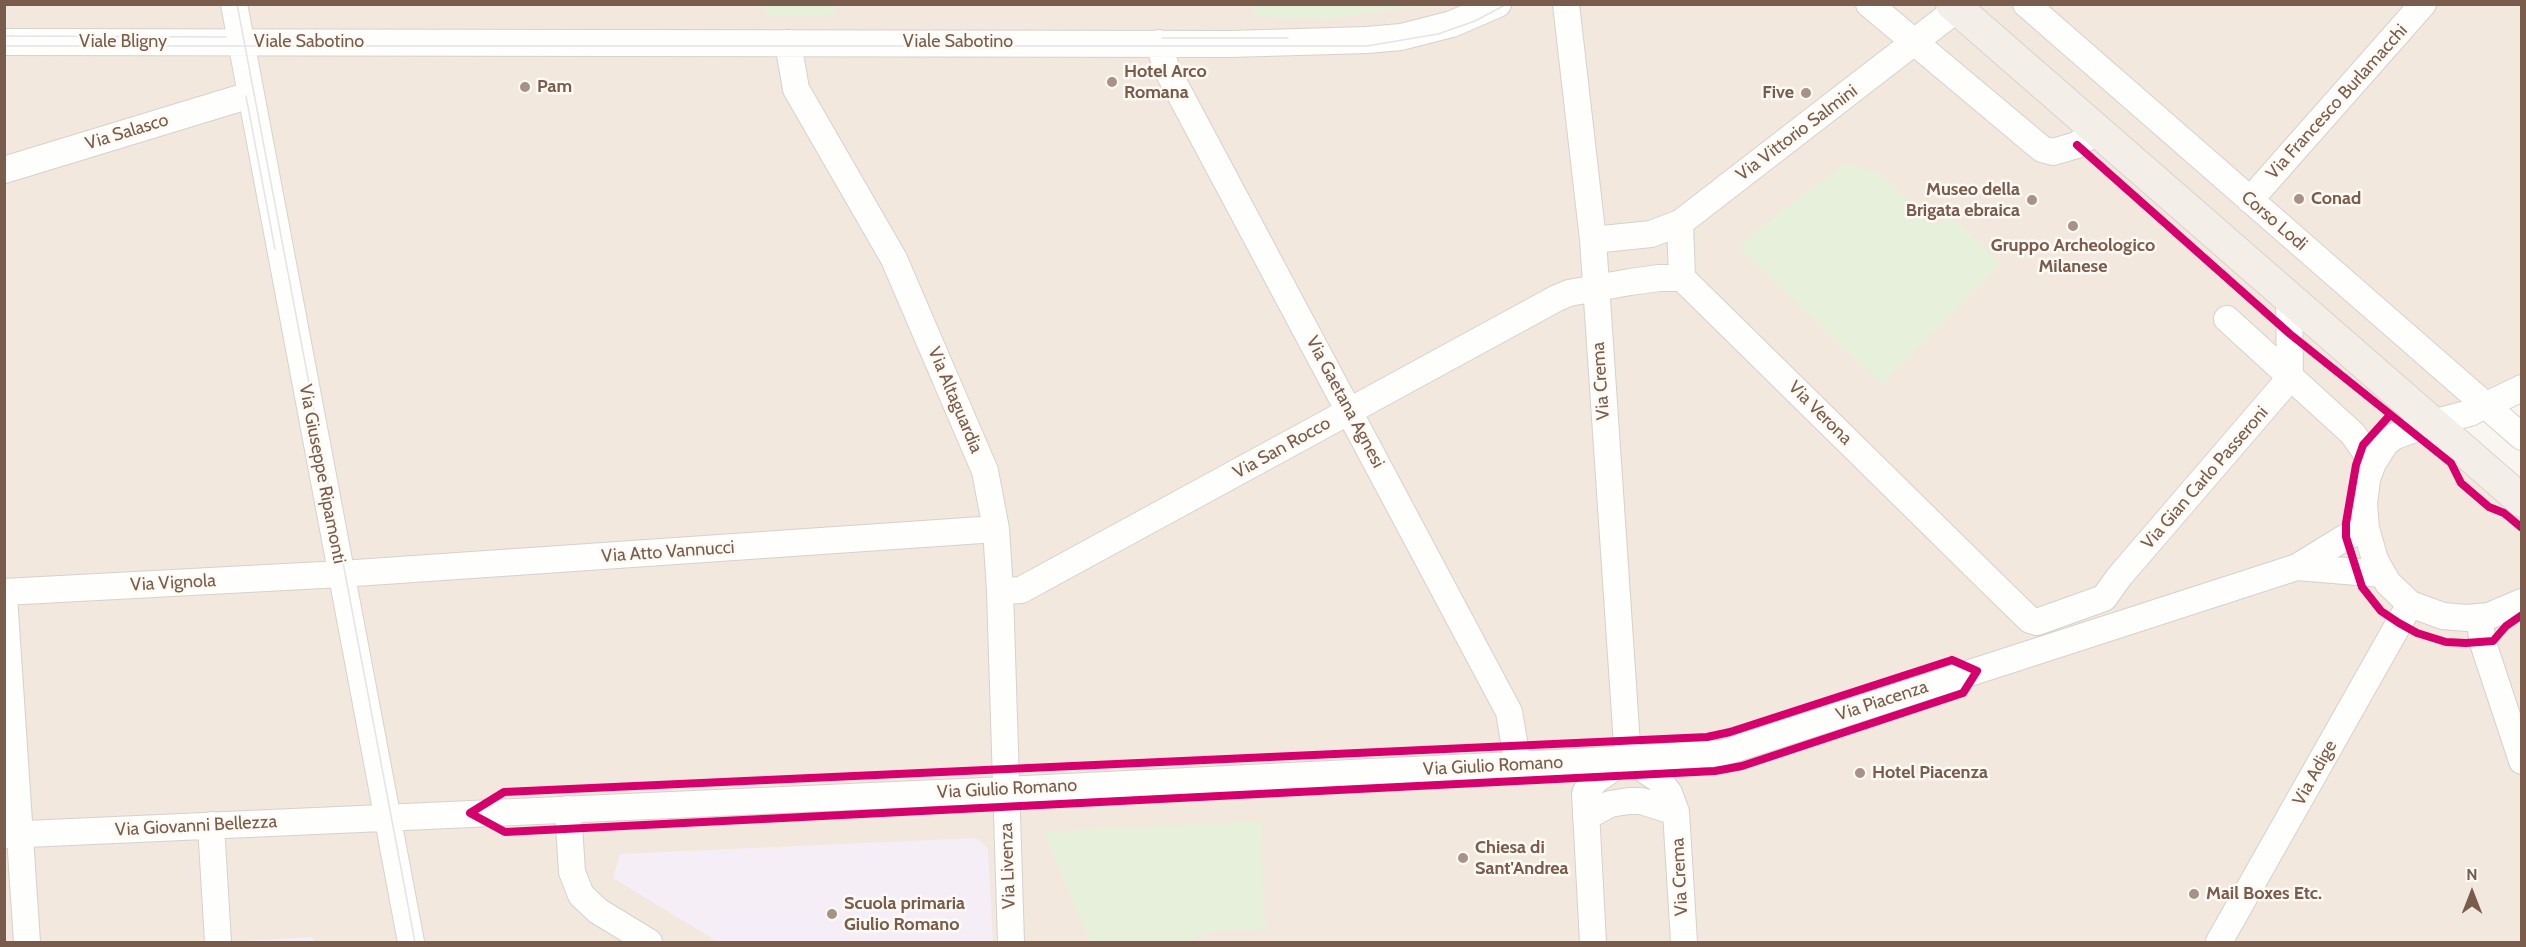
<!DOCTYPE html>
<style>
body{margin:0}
#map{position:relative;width:2526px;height:947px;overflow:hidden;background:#f9f5f0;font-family:Cabin,sans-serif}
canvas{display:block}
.frame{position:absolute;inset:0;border:6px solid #7a5c4d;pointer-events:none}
.north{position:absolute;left:2442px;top:863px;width:60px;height:60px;-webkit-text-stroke:4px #fffaf3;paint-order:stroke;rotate:0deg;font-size:16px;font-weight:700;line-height:24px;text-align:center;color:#7a5c4d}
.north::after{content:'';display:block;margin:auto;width:21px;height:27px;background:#7a5c4d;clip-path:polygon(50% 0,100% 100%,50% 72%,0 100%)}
</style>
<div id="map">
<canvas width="2526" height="947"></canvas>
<div class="frame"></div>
<div class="north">N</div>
</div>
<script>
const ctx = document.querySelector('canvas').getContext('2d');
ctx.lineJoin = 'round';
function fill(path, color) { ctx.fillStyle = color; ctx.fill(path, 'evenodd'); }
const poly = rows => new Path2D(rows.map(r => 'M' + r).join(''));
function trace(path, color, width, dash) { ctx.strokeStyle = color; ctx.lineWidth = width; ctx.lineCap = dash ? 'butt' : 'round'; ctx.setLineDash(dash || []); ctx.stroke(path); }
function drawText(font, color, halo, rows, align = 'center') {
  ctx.font = font + ' Cabin,sans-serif'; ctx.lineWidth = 5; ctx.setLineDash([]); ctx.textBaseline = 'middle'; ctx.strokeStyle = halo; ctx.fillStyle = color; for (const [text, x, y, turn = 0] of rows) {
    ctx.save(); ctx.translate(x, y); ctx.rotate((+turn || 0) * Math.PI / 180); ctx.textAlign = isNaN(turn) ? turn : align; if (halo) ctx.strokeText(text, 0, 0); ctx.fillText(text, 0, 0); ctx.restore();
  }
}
const residential = poly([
 [4,5,230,5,236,40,5,40],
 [235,5,1947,5,2521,510,2521,942,416,942],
 [1953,5,2521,5,2521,387,2457,425],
 [236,44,384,815,5,834,4,45],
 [384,818,406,942,5,942,5,837]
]);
const education = poly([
 [976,838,988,848,993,942,718,942,613,878,620,854],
 [313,937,314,942,319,942,244,942,244,941]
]);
const green = poly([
 [766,5,834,5,835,15,766,16],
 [1254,5,1254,4,1421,5,1329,19,1254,17],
 [1845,163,1877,172,1938,227,1950,215,2001,263,1882,385,1742,251,1744,240],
 [1261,821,1265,929,1209,931,1187,942,1090,942,1044,832]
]);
const minor = poly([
 [234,4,411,942],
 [1566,4,1593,240,1628,759],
 [1869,4,2042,149,2053,152,2077,145,2096,130],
 [2026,4,2522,437],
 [4,42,1230,44,1367,40,1401,37,1452,24,1498,4],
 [788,43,796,89,894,259,985,471,996,529,1000,591,1011,942],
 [1159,43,1166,68,1509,712,1518,765],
 [4,170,250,95],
 [2250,200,2423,4],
 [1680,223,1682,278],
 [1593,240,1651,234,1680,223,1957,9],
 [2289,298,2290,378],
 [2227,319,2353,434,2373,463],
 [2522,388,2470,413,2428,424,2393,437,2385,444,2373,463,2367,479,2364,504,2366,528,2375,560,2388,583,2410,604,2443,616,2467,618,2489,616,2522,602],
 [2297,567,2382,574],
 [1000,591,1021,590,1557,298,1569,293,1630,282,1659,278,1682,278,1991,582,2030,620,2037,622,2104,598,2119,577,2290,378],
 [4,592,341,574,996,529],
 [4,596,27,942],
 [2479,618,2483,643,2522,761],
 [1628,759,1658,779,1669,793,1676,812,1684,942],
 [568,809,572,872,581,895,598,911,649,942],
 [1586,817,1610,804,1629,801,1641,801,1676,812],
 [211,825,218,942],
 [4,835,1005,790,1575,762,1723,753,2297,567,2346,537,2366,528],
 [1593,942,1585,793,1596,780,1627,759],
 [2219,942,2410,604]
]);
const major = poly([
 [1952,4,2522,501]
]);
const tram = poly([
 [237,4,415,942],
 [4,36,226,37],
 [1162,38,1288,38],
 [4,46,1367,46,1438,34,1475,21,1507,4],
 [246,96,275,249]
]);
const cycleway = poly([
 [2077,145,2290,334,2451,463,2461,483,2489,507,2504,513,2522,528],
 [2390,415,2363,445,2356,465,2346,523,2346,537,2362,587,2381,611,2399,623,2417,633,2446,642,2466,643,2493,641,2506,626,2522,615],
 [1952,660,1977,671,1963,693,1742,766,1715,771,505,832,470,813,504,792,1707,737,1730,732,1952,660]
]);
const markers = [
 [1112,82,6,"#a69286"],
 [525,87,6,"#a69286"],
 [1806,93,6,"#a69286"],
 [2299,199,6,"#a69286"],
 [2032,200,6,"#a69286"],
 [2073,226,6,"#a69286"],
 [1860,773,6,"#a69286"],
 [1463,858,6,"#a69286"],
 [2194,894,6,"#a69286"],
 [832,914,6,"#a69286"]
];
const streetNames = [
 ["Viale Bligny",123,42],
 ["Viale Sabotino",309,42],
 ["Viale Sabotino",958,42],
 ["Via Francesco Burlamacchi",2337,102,-48],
 ["Via Salasco",127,132,-17],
 ["Via Vittorio Salmini",1797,133,-37],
 ["Corso Lodi",2274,221,41],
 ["Via Crema",1601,381,-94],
 ["Via Altaguardia",955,400,67],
 ["Via Gaetana Agnesi",1345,402,62],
 ["Via Verona",1820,413,45],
 ["Via San Rocco",1282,448,-29],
 ["Via Giuseppe Ripamonti",322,474,79],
 ["Via Gian Carlo Passeroni",2205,478,-49],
 ["Via Atto Vannucci",668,552,-4],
 ["Via Vignola",173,583,-3],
 ["Via Piacenza",1882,701,-18],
 ["Via Giulio Romano",1493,766,-3],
 ["Via Adige",2315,773,-61],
 ["Via Giulio Romano",1007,789,-3],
 ["Via Giovanni Bellezza",196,826,-3],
 ["Via Livenza",1008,866,-92],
 ["Via Crema",1680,877,-93]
];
const poiNames = [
 ["Hotel Arco",1124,72],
 ["Romana",1124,93],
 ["Pam",537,87],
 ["Five",1794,93,"right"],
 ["Museo della",2020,190,"right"],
 ["Brigata ebraica",2020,211,"right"],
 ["Conad",2311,199],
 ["Gruppo Archeologico",2073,246,"center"],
 ["Milanese",2073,267,"center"],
 ["Hotel Piacenza",1872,773],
 ["Chiesa di",1475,848],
 ["Sant'Andrea",1475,869],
 ["Mail Boxes Etc.",2206,894],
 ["Scuola primaria",844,904],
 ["Giulio Romano",844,925]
];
fill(residential, '#f2e8de');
fill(education, '#f6eef6');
fill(green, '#e7f0db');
trace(minor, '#d7d1cb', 28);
trace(major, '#dad1cc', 34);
trace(minor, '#fefefd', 26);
trace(major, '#f3eee8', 32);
trace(tram, '#e6e3e7', 1.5);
trace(cycleway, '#d6006c', 8);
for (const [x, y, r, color] of markers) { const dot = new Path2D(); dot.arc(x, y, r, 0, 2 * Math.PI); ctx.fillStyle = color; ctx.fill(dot); trace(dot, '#fffaf3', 2); }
drawText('18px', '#7a5c4d', '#fffaf3', streetNames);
drawText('bold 18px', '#7a5c4d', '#fffaf3', poiNames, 'left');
</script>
